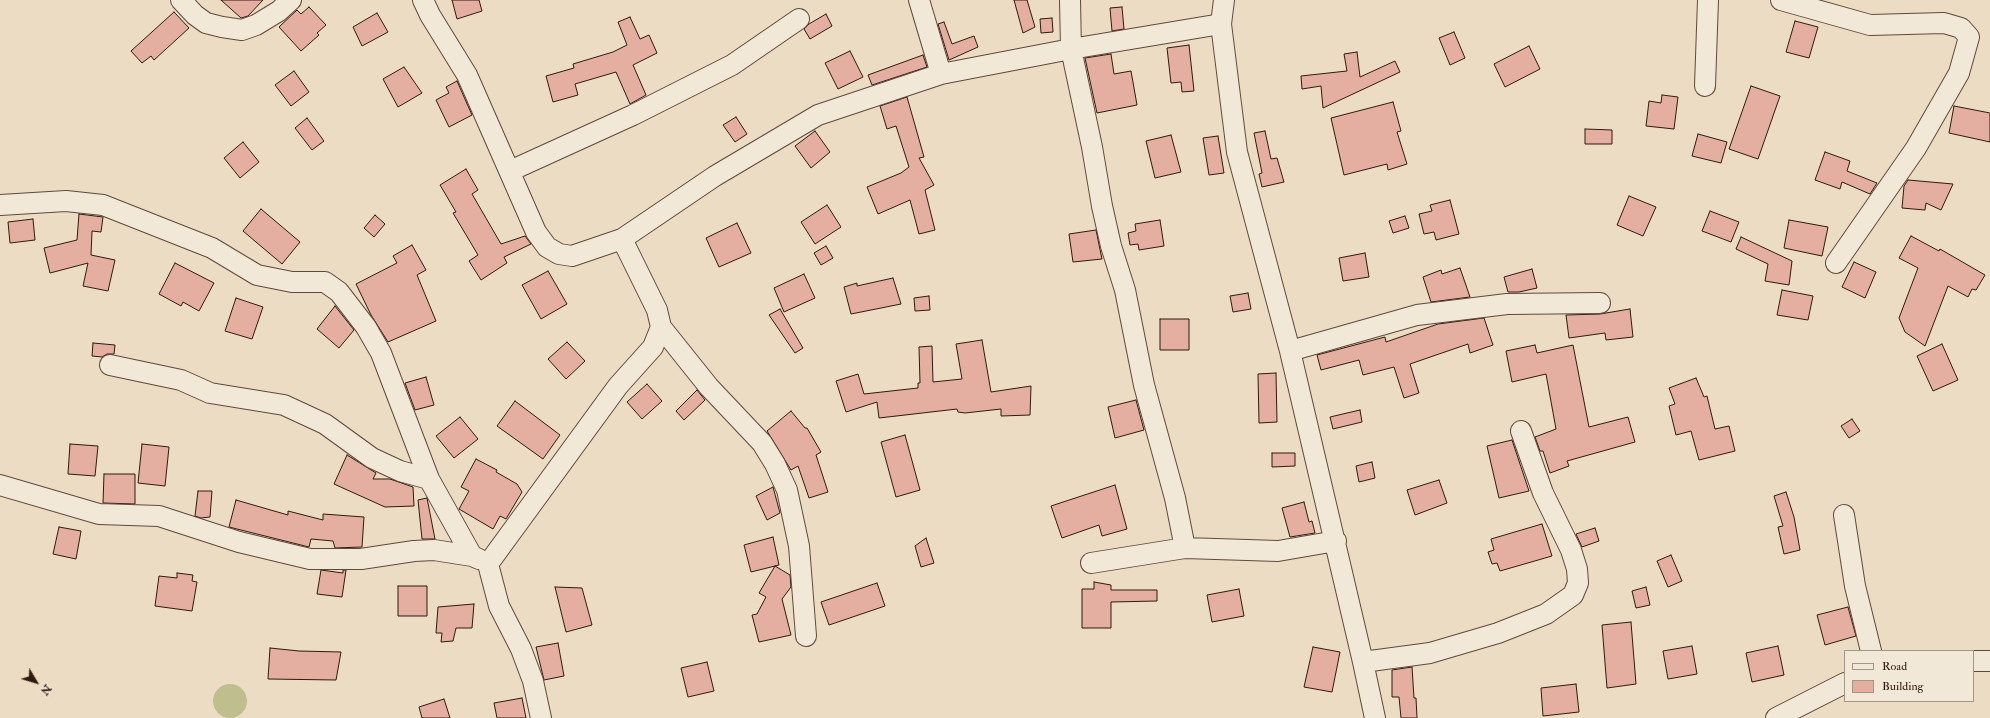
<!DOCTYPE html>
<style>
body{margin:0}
#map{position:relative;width:1990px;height:718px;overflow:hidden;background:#ebdcc3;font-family:"IM FELL Double Pica",serif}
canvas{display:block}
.legend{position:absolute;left:1844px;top:650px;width:130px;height:52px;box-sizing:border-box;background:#f2e8d8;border:1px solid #a49686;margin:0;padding:5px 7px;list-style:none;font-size:12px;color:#301a0c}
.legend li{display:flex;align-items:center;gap:8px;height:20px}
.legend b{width:20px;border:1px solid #a49686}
.north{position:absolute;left:16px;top:662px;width:40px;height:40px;-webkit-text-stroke:3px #f2e8d8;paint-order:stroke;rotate:128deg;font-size:11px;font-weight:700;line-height:16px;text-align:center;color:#301a0c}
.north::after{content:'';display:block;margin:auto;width:14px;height:18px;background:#301a0c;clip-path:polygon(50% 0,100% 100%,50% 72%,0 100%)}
</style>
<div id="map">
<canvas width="1990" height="718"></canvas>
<ul class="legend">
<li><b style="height:5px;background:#f2e8d8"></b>Road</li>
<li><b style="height:11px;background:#e4aea1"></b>Building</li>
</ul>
<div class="north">N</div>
</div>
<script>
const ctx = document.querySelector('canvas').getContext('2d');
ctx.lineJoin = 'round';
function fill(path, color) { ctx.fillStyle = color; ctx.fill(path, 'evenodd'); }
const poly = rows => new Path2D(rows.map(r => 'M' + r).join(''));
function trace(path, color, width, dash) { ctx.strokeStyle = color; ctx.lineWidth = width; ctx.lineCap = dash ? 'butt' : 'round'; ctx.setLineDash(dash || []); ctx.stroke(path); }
const green = poly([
 '213 701a17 17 0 1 1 34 0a17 17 0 1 1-34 0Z'
]);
const building = poly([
 [221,0,263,0,248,16,241,18,221,0],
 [452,0,479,0,482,11,457,19,452,0],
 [1014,0,1027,0,1035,27,1023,33,1014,0],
 [309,7,326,25,317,33,319,35,301,51,279,27,297,10,301,14,309,7],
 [1122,7,1124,29,1112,31,1110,8,1122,7],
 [174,12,189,28,154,60,151,56,142,63,131,51,174,12],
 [377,13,388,32,362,46,353,27,377,13],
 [826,14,832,26,810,39,804,29,809,24,826,14],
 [630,17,640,39,649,35,657,53,633,65,646,95,630,104,616,72,575,84,578,95,553,102,546,76,574,68,573,64,613,52,627,45,618,22,630,17],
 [1052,18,1053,32,1041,33,1040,19,1052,18],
 [1795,21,1818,27,1809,58,1786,52,1795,21],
 [944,22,952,44,974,36,978,47,949,60,938,24,944,22],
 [1454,32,1465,58,1450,65,1439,38,1454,32],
 [1189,45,1194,91,1182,92,1181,82,1171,83,1167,48,1189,45],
 [1529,46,1540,69,1505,87,1494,64,1529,46],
 [850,51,863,77,838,89,825,63,850,51],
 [1357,52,1360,77,1395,61,1400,72,1323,108,1321,86,1302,89,1301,76,1347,71,1344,54,1357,52],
 [1111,54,1114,74,1131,71,1137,105,1097,113,1085,58,1111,54],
 [923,55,927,67,872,85,868,75,923,55],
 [404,67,422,93,398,107,383,79,404,67],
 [294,71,309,92,291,106,275,85,294,71],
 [457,81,472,115,449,127,436,100,449,93,446,87,457,81],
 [1751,86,1780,96,1758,159,1729,149,1751,86],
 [1662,95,1678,97,1674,129,1646,126,1649,101,1661,103,1662,95],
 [907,97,924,157,919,158,934,185,925,190,935,230,919,234,910,200,878,214,867,187,901,173,909,167,896,126,887,129,880,106,907,97],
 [1393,102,1401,131,1397,132,1407,164,1388,170,1387,164,1344,175,1331,118,1393,102],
 [1954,106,1990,113,1990,142,1949,133,1954,106],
 [736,117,747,134,735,142,723,125,736,117],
 [307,118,324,141,312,150,295,128,307,118],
 [1585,129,1612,130,1612,144,1585,144,1585,129],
 [815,131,830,152,811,168,795,146,815,131],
 [1265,131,1271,159,1277,158,1284,182,1262,187,1259,174,1262,173,1254,133,1265,131],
 [1698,134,1727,142,1721,163,1692,156,1698,134],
 [1171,135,1181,172,1155,178,1146,141,1171,135],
 [1218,136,1224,173,1209,175,1203,138,1218,136],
 [243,142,259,162,240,178,224,158,243,142],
 [1825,152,1850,161,1847,171,1877,183,1870,194,1842,182,1840,189,1815,180,1825,152],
 [466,169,478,190,472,194,501,244,525,236,531,244,504,257,507,263,481,280,469,261,478,255,453,213,456,212,440,185,466,169],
 [1908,180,1953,184,1941,210,1926,203,1925,210,1902,208,1904,186,1908,180],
 [1629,196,1656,207,1643,236,1617,225,1629,196],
 [1450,200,1459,234,1436,240,1434,232,1424,234,1419,214,1432,211,1430,205,1450,200],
 [827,205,841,227,815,244,801,222,827,205],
 [261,209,300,242,282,264,243,231,261,209],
 [1710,211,1739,222,1731,242,1702,231,1710,211],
 [79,214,103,217,101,232,92,231,91,255,115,260,108,291,83,286,88,263,50,273,44,248,77,240,79,214],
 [375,215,385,224,374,237,364,228,375,215],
 [1405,216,1409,228,1393,233,1389,221,1405,216],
 [33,219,35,240,10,243,8,222,33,219],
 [1160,220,1164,246,1139,250,1138,244,1130,245,1128,233,1136,231,1135,224,1160,220],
 [1789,220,1828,227,1822,256,1784,248,1789,220],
 [737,223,751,253,719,267,706,238,737,223],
 [1096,230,1102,259,1073,262,1069,234,1096,230],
 [1911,236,1939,251,1940,249,1985,275,1976,290,1972,289,1968,297,1948,286,1925,346,1905,332,1899,318,1918,268,1899,258,1911,236],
 [1741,237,1792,261,1789,285,1765,281,1768,264,1736,249,1741,237],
 [412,245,426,270,417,275,436,321,388,342,371,315,356,284,397,263,393,256,412,245],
 [826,246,833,258,821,265,814,253,826,246],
 [1365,253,1369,277,1343,281,1339,258,1365,253],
 [1854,262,1876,272,1865,298,1842,287,1854,262],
 [175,263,214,283,199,311,183,302,181,306,159,294,175,263],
 [1460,268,1470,297,1431,302,1423,277,1441,270,1442,274,1460,268],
 [1532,269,1537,288,1519,292,1508,292,1504,277,1532,269],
 [548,271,567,304,541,319,522,285,548,271],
 [804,274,815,298,784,312,774,288,804,274],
 [893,278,901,304,851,314,844,287,857,283,857,286,893,278],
 [1782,290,1813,296,1808,320,1777,315,1782,290],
 [1248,293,1251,309,1233,312,1230,296,1248,293],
 [929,296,930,310,915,311,914,298,929,296],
 [236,298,263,307,252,339,225,331,236,298],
 [335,306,354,330,339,348,317,329,335,306],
 [780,309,803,348,795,353,769,315,780,309],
 [1630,309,1633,337,1606,340,1605,333,1569,338,1566,315,1600,314,1630,309],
 [1484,318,1493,345,1470,353,1468,344,1410,364,1419,393,1404,398,1394,367,1363,375,1359,360,1321,370,1317,355,1385,337,1386,342,1438,324,1484,318],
 [1160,319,1189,319,1189,350,1160,350,1160,319],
 [982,340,991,392,1031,386,1030,415,1001,416,1001,409,965,413,958,412,957,409,879,418,877,402,846,412,836,381,858,374,864,394,918,388,918,383,920,383,919,347,932,346,933,382,962,379,956,344,982,340],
 [567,342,585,361,566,379,548,359,567,342],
 [93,343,115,345,114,354,107,354,102,357,92,356,93,343],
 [1942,344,1958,380,1933,391,1917,356,1942,344],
 [1535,345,1537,353,1573,345,1589,427,1628,417,1635,442,1567,461,1569,466,1550,473,1543,451,1540,451,1535,437,1556,429,1546,374,1512,382,1506,351,1535,345],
 [1276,373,1277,422,1259,423,1258,374,1276,373],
 [426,377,434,405,415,410,405,383,426,377],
 [1696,378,1704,397,1707,396,1715,429,1729,426,1735,451,1699,460,1691,431,1676,435,1669,406,1675,404,1669,388,1696,378],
 [647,384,662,401,642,419,627,402,647,384],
 [697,390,705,400,684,420,676,411,697,390],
 [1136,400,1144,430,1115,438,1108,407,1136,400],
 [515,401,560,435,543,459,497,426,515,401],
 [1360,410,1362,422,1333,429,1330,417,1360,410],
 [791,411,805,428,807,428,821,452,816,455,828,492,809,498,798,466,791,470,767,431,791,411],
 [460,417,478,439,454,458,436,436,460,417],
 [1852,419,1860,431,1849,438,1841,426,1852,419],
 [905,435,920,490,896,497,881,442,905,435],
 [1512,440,1529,491,1499,498,1487,446,1512,440],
 [70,444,98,446,95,476,68,474,70,444],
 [142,444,169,447,165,486,138,483,142,444],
 [1272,453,1295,453,1295,466,1272,467,1272,453],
 [347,455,376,473,373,479,390,479,413,487,414,506,385,507,334,484,347,455],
 [476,459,497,470,496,472,517,484,522,492,506,519,500,516,493,529,459,509,469,491,461,487,476,459],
 [1372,462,1375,478,1359,482,1356,466,1372,462],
 [104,474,135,474,135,504,103,503,104,474],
 [1439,480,1447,503,1415,515,1407,490,1439,480],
 [1115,485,1127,529,1102,536,1099,525,1062,538,1051,506,1115,485],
 [773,487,780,513,767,520,756,496,773,487],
 [198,491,212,491,210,517,201,518,195,516,198,491],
 [1786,492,1794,517,1800,550,1784,554,1778,527,1783,526,1774,496,1786,492],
 [427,498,435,539,422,539,418,500,427,498],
 [236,500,288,515,288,511,323,520,323,514,364,517,362,547,335,548,333,541,311,539,309,547,229,527,236,500],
 [1304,502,1309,522,1312,521,1315,533,1290,537,1282,508,1304,502],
 [1542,524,1552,556,1500,571,1497,563,1492,564,1488,552,1494,550,1491,539,1542,524],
 [59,527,81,531,76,559,53,554,59,527],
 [1595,528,1599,541,1582,547,1576,534,1595,528],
 [773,537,779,565,751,572,744,545,773,537],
 [926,538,934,563,921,567,915,546,926,538],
 [1671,555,1682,581,1668,587,1657,561,1671,555],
 [775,566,790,575,791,587,782,599,791,635,759,642,752,615,757,614,766,597,759,593,775,566],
 [321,570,343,573,343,570,346,570,342,597,317,594,321,570],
 [177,573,193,575,192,581,197,582,192,611,155,606,159,576,177,578,177,573],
 [1094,582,1111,585,1111,590,1157,590,1157,601,1111,602,1111,628,1082,628,1082,589,1094,589,1094,582],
 [877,583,885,606,829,625,821,602,877,583],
 [398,586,427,586,427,616,398,616,398,586],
 [555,587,582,588,592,625,566,632,555,587],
 [1646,587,1650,605,1636,608,1632,591,1646,587],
 [1239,589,1244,616,1212,622,1207,595,1239,589],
 [474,604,472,628,456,628,453,641,441,642,442,633,436,633,438,607,474,604],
 [1848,607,1856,636,1825,645,1817,615,1848,607],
 [1631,622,1636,684,1607,688,1602,625,1631,622],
 [558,643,564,676,544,680,536,647,558,643],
 [1692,646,1697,674,1668,679,1663,651,1692,646],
 [1778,646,1784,675,1752,682,1746,653,1778,646],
 [1313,647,1340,652,1332,692,1304,687,1313,647],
 [270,648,299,651,341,652,336,680,268,679,270,648],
 [707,662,714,691,688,697,681,668,707,662],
 [1412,667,1414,698,1416,698,1417,718,1401,718,1399,697,1392,697,1392,670,1412,667],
 [1576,684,1579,712,1543,716,1541,688,1576,684],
 [522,698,526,718,497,718,494,703,522,698],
 [444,699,450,718,422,718,419,707,444,699]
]);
const minor = poly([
 [181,0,195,15,206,23,222,27,242,30,256,25,279,11,291,0],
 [423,0,430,15,467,75,536,232,547,247,559,254,572,256,622,239,715,176,818,115,941,74,1071,49,1221,24],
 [919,0,941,74],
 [1070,0,1071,49,1092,147,1102,206,1111,246,1125,290,1144,385,1175,498,1185,548],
 [1224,0,1221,24,1237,152,1290,351,1363,662,1375,718],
 [1781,0,1870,25,1944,23,1961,28,1969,37,1959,73,1916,148,1836,263],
 [1705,86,1708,0],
 [510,171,633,115,732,65,799,19],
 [0,205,66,201,103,205,212,248,257,275,292,282,325,282,339,292,366,327,381,353,429,479,472,556],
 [661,327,709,387,762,443,775,464,787,490,799,546,806,636],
 [1290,351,1417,315,1507,304,1600,303],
 [110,365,181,380,210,393,284,405,325,424,372,458,400,471,429,479],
 [0,485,99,514,159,516,239,542,310,559,361,559,414,551,434,550,472,556,479,559],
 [1844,515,1855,586,1871,651],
 [1091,563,1185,548,1278,551,1336,541],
 [1973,661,1990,661],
 [1363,662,1430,653,1498,633,1546,614,1573,595,1578,583,1577,569,1571,550,1543,493,1521,431],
 [541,718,533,681,521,649,499,606,488,564,618,386,653,347,661,327,657,310,622,239],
 [1776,718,1845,683]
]);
fill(green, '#bebe8f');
fill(building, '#e4aea1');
trace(building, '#301a0c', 1);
trace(minor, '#5f4a3a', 22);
trace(minor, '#f2e8d8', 20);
</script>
